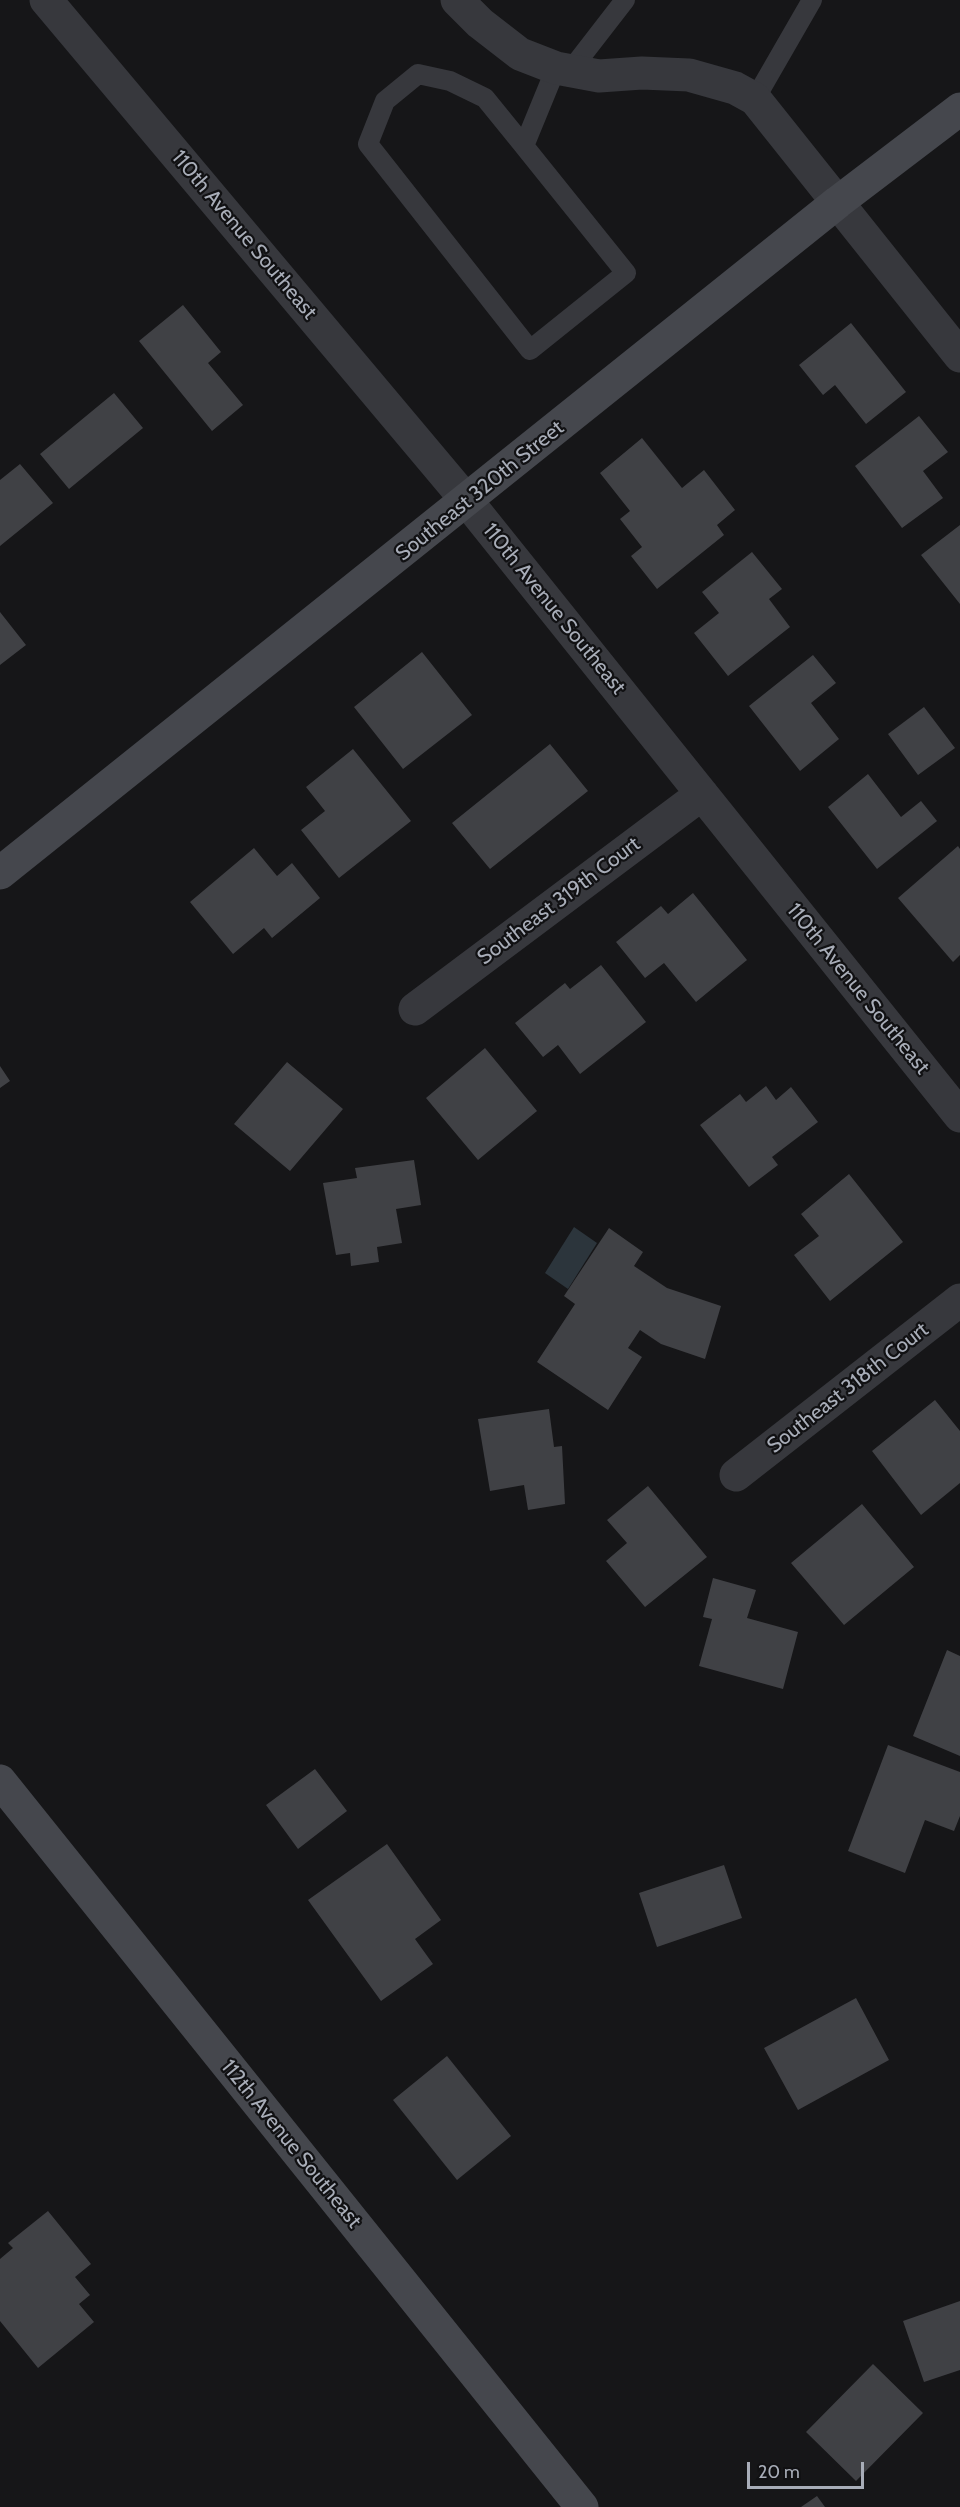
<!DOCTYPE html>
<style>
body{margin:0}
#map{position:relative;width:960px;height:2507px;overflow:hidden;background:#161618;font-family:Cabin,sans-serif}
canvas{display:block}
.scale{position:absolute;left:747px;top:2462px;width:117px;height:27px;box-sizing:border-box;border:3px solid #a8adb8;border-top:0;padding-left:8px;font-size:18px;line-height:21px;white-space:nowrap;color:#a8adb8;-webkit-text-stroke:4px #111113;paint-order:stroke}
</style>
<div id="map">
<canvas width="960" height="2507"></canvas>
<div class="scale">20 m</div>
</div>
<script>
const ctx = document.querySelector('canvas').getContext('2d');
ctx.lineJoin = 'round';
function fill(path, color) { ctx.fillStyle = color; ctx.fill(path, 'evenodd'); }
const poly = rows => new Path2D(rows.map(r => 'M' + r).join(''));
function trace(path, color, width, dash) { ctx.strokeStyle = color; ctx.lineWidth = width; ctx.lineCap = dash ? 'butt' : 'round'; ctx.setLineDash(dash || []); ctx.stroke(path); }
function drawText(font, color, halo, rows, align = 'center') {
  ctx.font = font + ' Cabin,sans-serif'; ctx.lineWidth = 4.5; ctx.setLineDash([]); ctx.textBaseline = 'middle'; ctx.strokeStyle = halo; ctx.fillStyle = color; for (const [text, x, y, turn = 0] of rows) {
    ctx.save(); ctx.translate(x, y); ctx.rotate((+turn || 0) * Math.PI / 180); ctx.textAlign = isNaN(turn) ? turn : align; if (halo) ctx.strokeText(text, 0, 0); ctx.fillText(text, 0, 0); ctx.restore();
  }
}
const water = poly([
 [574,1227,597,1243,568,1289,545,1273]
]);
const building = poly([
 [183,305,221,352,208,363,243,405,212,431,139,341],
 [851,323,906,392,866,424,835,385,823,395,799,365],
 [114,393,143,428,69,489,40,454],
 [919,416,948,452,923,471,943,498,902,528,855,466],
 [642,438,682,488,704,470,735,510,717,525,724,535,657,589,631,556,642,547,620,519,630,511,600,473],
 [20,464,53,503,0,546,0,480],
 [960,525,960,604,921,555],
 [752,552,782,589,769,599,790,627,728,676,694,633,719,613,702,592],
 [0,612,26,645,0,665],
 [422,652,472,715,403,769,354,707],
 [813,655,836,683,811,703,839,739,800,771,749,706],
 [924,707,955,748,918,775,888,734],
 [550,744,588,791,490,869,452,823],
 [353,749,411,821,339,878,301,830,325,811,306,787],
 [868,774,901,817,921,801,937,821,877,869,828,807],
 [958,846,960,849,960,955,953,962,898,898],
 [254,848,277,876,292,863,320,898,272,938,264,928,233,954,190,902],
 [693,893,747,960,696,1002,664,963,645,978,616,942,661,906,668,914],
 [601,965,646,1022,580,1074,558,1045,543,1057,515,1023,565,983,570,989],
 [485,1048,537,1111,478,1160,426,1098],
 [287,1062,343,1109,290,1171,234,1124],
 [0,1066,10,1081,0,1088],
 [766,1086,776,1100,791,1087,818,1122,772,1157,778,1165,749,1187,700,1125,740,1094,746,1102],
 [414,1160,421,1205,396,1209,402,1243,377,1247,379,1262,351,1266,350,1253,336,1255,323,1183,357,1178,355,1168],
 [849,1174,903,1242,830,1301,794,1255,819,1236,801,1214],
 [609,1228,643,1252,634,1266,667,1288,721,1306,705,1359,661,1344,640,1330,628,1348,642,1357,608,1410,537,1362,575,1304,564,1296],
 [935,1400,960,1431,960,1483,921,1515,872,1451],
 [549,1409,554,1447,562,1446,565,1504,528,1510,524,1485,490,1491,478,1419],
 [648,1486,707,1557,645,1607,606,1561,627,1543,607,1520],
 [862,1504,914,1567,844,1625,791,1563],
 [713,1578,756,1590,747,1618,798,1632,783,1689,699,1666,712,1619,703,1617],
 [947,1650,960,1656,960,1756,913,1736],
 [888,1745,960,1772,960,1816,954,1831,925,1820,905,1873,848,1851],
 [315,1769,347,1811,298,1849,266,1805],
 [387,1844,441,1920,415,1939,433,1964,381,2001,308,1900],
 [724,1865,742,1918,657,1947,639,1893],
 [856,1998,889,2060,798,2110,764,2048],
 [447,2056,511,2136,457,2180,393,2100],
 [48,2211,91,2264,75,2277,90,2295,79,2304,94,2322,38,2368,0,2321,0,2259,13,2248,8,2243],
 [960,2301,960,2370,924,2382,903,2321],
 [873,2364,923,2413,856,2481,806,2432],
 [817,2496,825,2507,801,2507]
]);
const lane = poly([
 [570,71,625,0],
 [755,99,812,0],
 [524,146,485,98,450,81,418,74,385,101,368,144,530,350,626,273,524,146,556,68]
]);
const street = poly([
 [46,0,467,501,960,1116],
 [457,0,480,23,520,54,556,68,599,76,642,73,689,75,735,88,755,99,960,356],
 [415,1009,702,794],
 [736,1475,960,1300]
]);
const secondary = poly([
 [0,873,838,202,960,109],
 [0,1781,582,2507]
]);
const streetNames = [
 ["110th Avenue Southeast",244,235,50],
 ["Southeast 320th Street",480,491,-39],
 ["110th Avenue Southeast",554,609,51],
 ["Southeast 319th Court",559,901,-37],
 ["110th Avenue Southeast",858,989,51],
 ["Southeast 318th Court",848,1388,-38],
 ["112th Avenue Southeast",291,2144,51]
];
fill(water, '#2c353c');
fill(building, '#404145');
trace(lane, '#37383d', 20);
trace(street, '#37383d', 33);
trace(secondary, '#45474d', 33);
drawText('21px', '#a8adb8', '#111113', streetNames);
</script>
